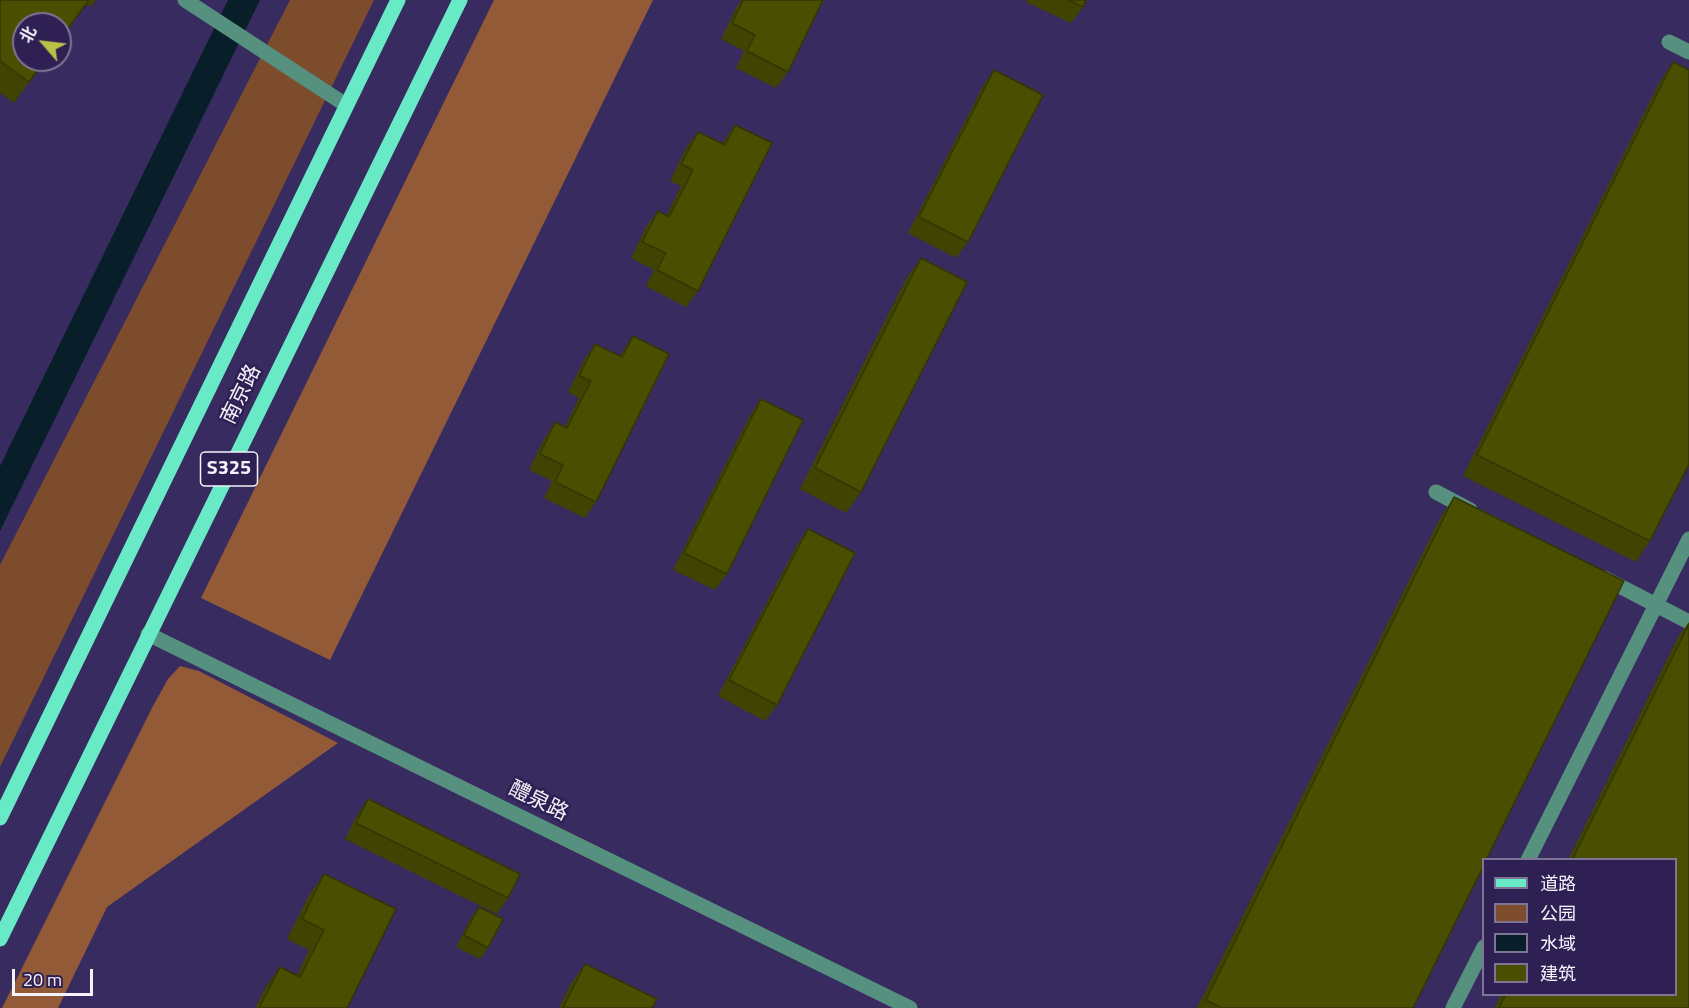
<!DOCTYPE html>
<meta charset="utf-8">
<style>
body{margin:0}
#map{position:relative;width:1689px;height:1008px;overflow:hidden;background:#382b5f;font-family:"Titillium Web","Noto Sans SC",sans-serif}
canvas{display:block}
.legend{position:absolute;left:1482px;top:858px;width:195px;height:138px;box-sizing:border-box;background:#2f2054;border:2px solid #7e7496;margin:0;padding:8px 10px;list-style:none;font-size:18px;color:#f4f3fa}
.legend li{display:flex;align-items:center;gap:12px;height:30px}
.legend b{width:30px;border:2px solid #7e7496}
.north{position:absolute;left:12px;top:12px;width:60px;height:60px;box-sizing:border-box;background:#2f2054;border:2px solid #7e7496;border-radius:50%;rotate:298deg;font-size:16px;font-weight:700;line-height:24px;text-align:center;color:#f4f3fa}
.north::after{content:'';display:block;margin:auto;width:21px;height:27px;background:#b9c146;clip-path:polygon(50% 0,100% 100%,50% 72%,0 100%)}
.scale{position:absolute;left:12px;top:969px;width:81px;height:27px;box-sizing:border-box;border:3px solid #f4f3fa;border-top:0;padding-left:8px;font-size:18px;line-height:21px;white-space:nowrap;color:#f4f3fa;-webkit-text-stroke:4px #2f2054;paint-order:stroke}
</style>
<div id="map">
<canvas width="1689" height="1008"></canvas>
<ul class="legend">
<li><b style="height:8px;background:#68eac7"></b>道路</li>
<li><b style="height:16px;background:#7c4c2d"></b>公园</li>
<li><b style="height:16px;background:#081f2a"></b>水域</li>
<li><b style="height:16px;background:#4a4e01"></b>建筑</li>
</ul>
<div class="north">北</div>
<div class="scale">20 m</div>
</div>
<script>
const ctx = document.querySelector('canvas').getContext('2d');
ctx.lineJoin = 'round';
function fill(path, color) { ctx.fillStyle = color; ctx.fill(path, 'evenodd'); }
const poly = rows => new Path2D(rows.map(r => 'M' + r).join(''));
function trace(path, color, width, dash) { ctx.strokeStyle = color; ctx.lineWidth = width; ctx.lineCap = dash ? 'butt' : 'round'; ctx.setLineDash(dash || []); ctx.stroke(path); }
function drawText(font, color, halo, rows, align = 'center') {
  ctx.font = font + ' "Titillium Web","Noto Sans SC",sans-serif'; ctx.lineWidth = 5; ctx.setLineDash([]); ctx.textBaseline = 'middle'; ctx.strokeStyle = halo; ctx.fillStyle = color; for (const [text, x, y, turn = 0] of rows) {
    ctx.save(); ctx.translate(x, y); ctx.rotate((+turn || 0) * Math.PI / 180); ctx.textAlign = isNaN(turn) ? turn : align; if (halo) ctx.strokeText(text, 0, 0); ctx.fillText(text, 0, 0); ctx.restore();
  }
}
const green = poly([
 [290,0,374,0,0,767,0,565]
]);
const forest = poly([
 [494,0,653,0,330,660,201,598],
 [180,666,199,671,338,743,107,907,58,1008,2,1008,153,706,168,679]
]);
const water = poly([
 [228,0,260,0,0,531,0,466]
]);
const minor = poly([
 [185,0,346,105],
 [1669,42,1689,52],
 [1436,492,1470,510],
 [1604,578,1689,622],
 [148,634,910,1008],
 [1528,860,1689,539],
 [1453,1008,1484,947]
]);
const major = poly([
 [0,818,398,0],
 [0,939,460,0]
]);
const wall = poly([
 [0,0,96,0,91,7,86,4,60,40,60,24,24,60,45,60,14,103,0,93],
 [742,0,823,0,788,72,776,88,736,68,744,51,721,39,736,8],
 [1027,0,1086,0,1083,7,1071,23,1026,2],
 [1673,62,1650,541,1636,562,1463,476,1659,83],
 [994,70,968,242,956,258,908,233,983,86],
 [735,125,698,291,686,307,646,286,654,270,631,258,646,227,658,211,667,215,681,186,670,181,686,148,698,132,722,144],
 [921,258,861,492,846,513,800,489,906,279],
 [633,336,596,502,585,518,544,498,552,481,529,470,544,439,555,422,565,427,579,398,568,392,584,360,595,344,620,356],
 [761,399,727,574,715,590,673,570,750,415],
 [1454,497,1413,1008,1197,1008,1440,518],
 [808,529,777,705,765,721,718,696,797,545],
 [1689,622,1689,1008,1495,1008,1501,994,1676,994,1676,860,1568,860,1678,637],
 [368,799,508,898,497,914,345,839,357,815],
 [324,874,347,1008,255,1008,265,988,280,967,297,975,309,950,287,939,309,895],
 [479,907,488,948,480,959,456,947,471,918],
 [585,964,652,1008,559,1008,570,985]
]);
const building = poly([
 [0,0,89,0,60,39,60,24,24,24,24,60,45,60,29,82,0,61,0,0],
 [743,0,823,0,788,72,747,51,755,35,732,23,743,0],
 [1068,0,1086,0,1083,7,1068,0],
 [1673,62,1689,70,1689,464,1650,541,1477,455,1673,62],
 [994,70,1043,95,968,242,919,217,994,70],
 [735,125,772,143,698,291,657,270,666,253,642,242,658,211,669,217,693,170,681,164,698,132,725,145,735,125],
 [921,258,967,282,861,492,815,468,921,258],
 [633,336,669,354,596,502,555,482,563,465,540,454,555,422,567,428,591,381,579,376,595,344,622,357,633,336],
 [761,399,803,420,727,574,684,553,761,399],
 [1454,497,1624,581,1486,860,1484,860,1484,865,1413,1008,1222,1008,1206,1000,1454,497],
 [808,529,855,553,777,705,729,680,808,529],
 [1689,624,1689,1008,1499,1008,1506,994,1676,994,1676,860,1572,860,1689,624],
 [368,799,520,874,508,898,356,823,368,799],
 [324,874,396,909,347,1008,259,1008,280,967,300,977,324,930,302,919,324,874],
 [479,907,503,919,488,948,464,935,479,907],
 [585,964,657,999,652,1008,563,1008,585,964]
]);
const shields = [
 [229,469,57]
];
const shieldNames = [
 ["S325",229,469]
];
const streetNames = [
 ["南京路",242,395,-64],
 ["醴泉路",538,802,26]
];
fill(green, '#7c4c2d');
fill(forest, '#925a36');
fill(water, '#081f2a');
trace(minor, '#56907f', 15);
trace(major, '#68eac7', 15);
fill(wall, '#404301');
fill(building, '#4a4e01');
trace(building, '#343701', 1.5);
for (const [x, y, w] of shields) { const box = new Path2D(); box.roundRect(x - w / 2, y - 17, w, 34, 4.5); ctx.fillStyle = '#2f2054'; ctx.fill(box); trace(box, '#f4f3fa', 1.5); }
drawText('bold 20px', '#f4f3fa', null, shieldNames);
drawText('21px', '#f4f3fa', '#2f2054', streetNames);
</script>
